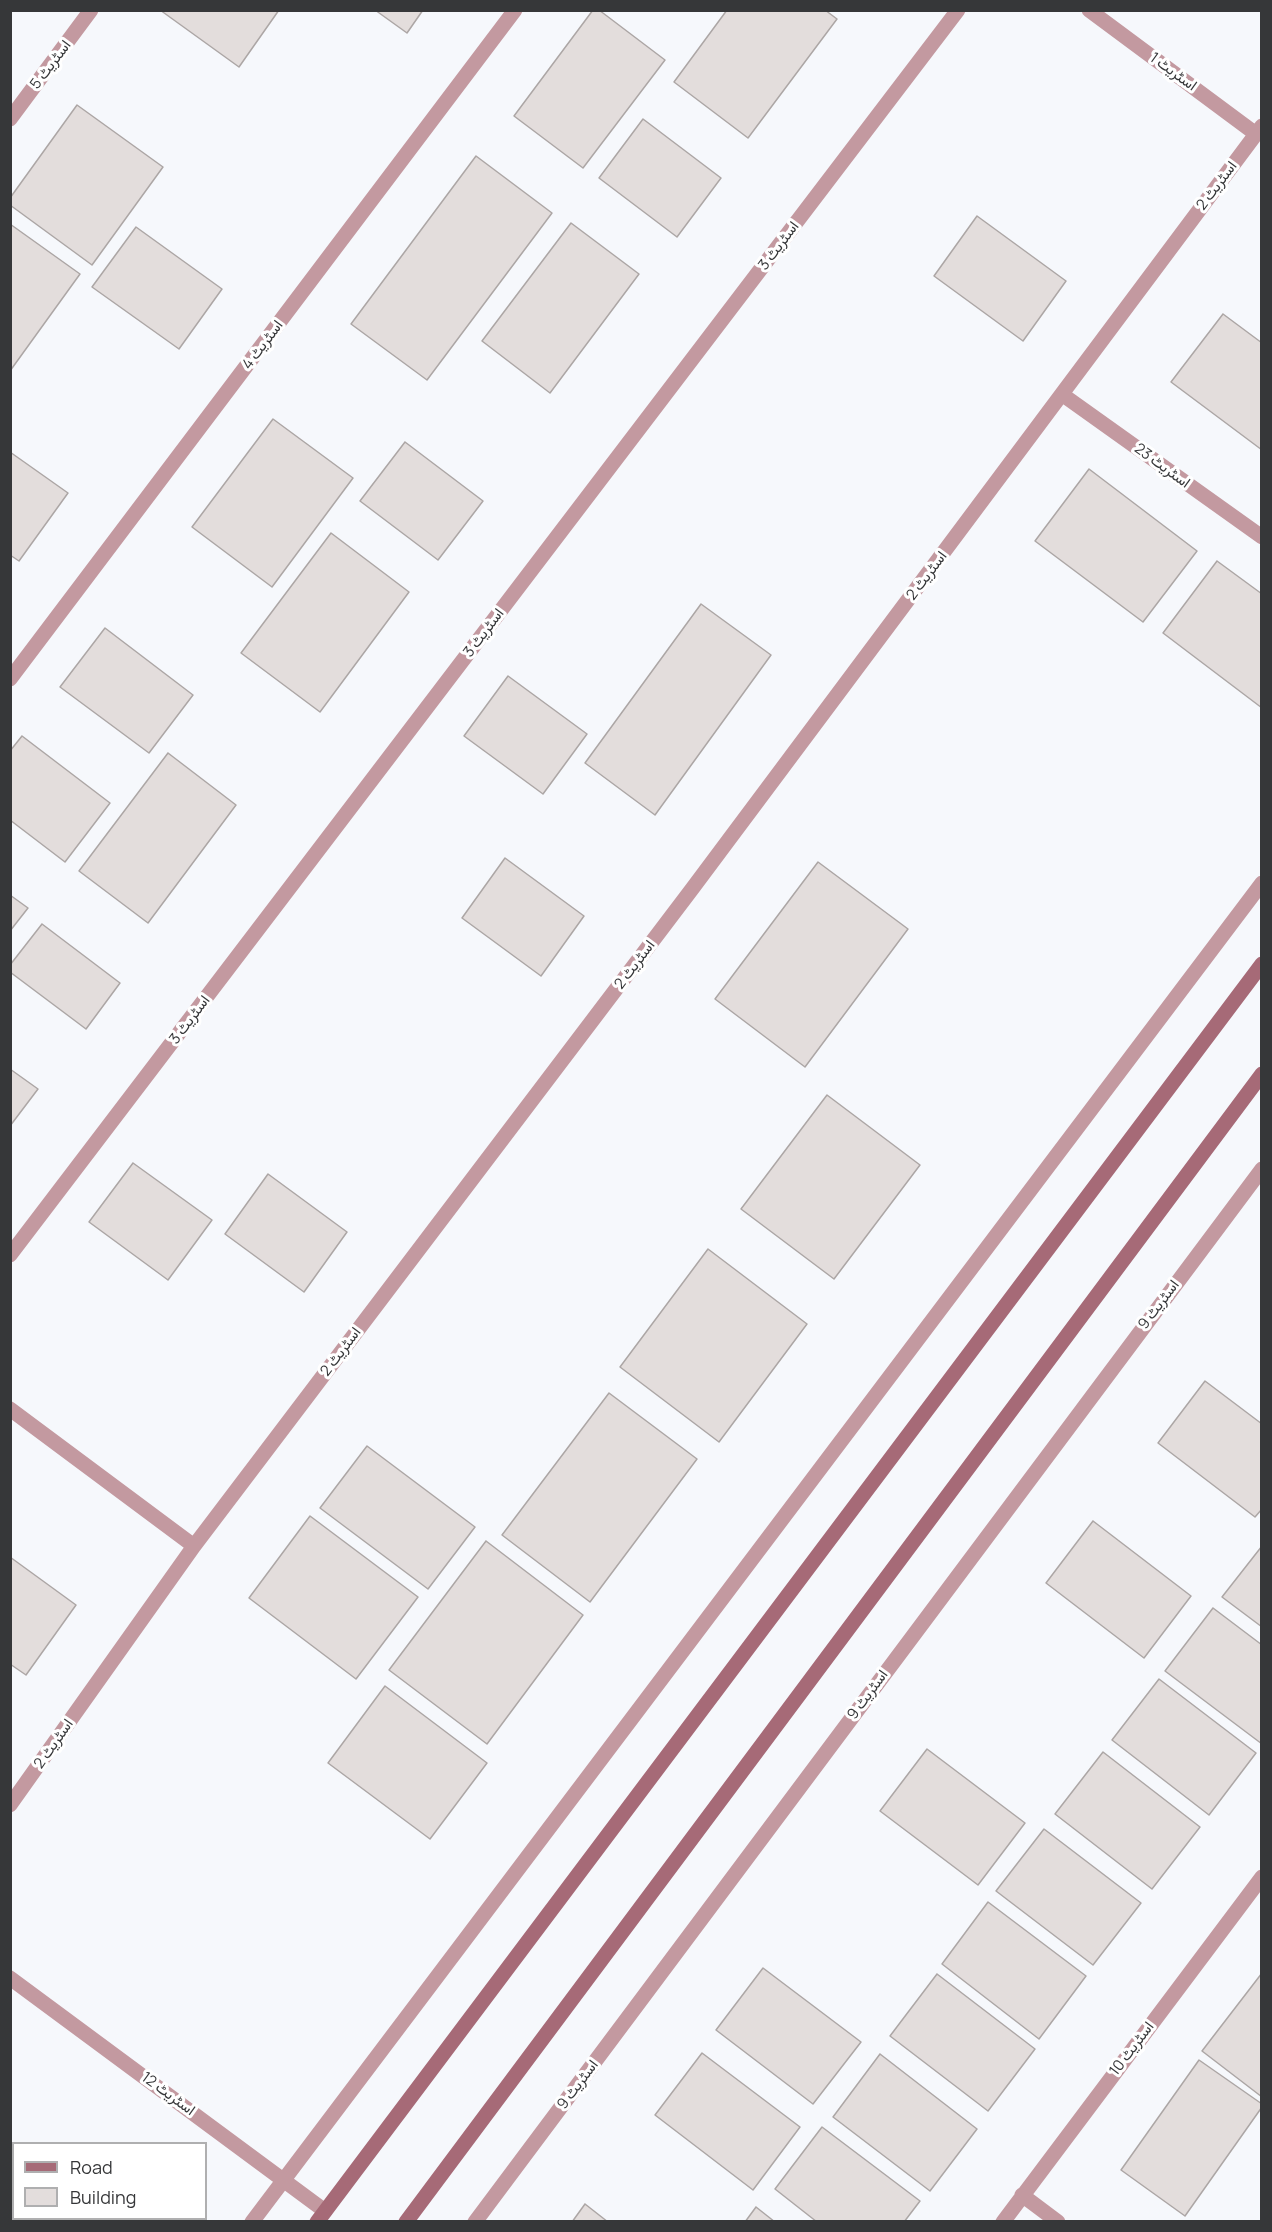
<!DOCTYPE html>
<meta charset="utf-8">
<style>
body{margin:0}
#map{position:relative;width:1272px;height:2232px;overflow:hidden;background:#f6f8fc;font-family:Manrope,sans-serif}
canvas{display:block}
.frame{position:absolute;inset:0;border:12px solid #363739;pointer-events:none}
.legend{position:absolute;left:12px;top:2142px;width:195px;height:78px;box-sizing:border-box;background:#fff;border:2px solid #afafb0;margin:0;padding:8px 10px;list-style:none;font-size:18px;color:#363739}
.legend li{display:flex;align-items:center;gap:12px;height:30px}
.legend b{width:30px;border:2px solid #afafb0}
</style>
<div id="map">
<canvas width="1272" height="2232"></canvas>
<div class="frame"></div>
<ul class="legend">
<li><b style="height:8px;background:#a66a77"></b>Road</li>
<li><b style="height:16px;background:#e3dddc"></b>Building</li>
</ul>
</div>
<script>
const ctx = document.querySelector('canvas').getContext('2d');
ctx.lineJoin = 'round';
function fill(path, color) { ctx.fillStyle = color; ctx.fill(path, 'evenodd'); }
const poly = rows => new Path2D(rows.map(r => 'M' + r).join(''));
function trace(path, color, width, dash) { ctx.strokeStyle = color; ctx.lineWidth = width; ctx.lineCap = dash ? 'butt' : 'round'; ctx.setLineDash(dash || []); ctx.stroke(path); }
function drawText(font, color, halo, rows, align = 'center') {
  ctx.font = font + ' Manrope,Vazirmatn,sans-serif'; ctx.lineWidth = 6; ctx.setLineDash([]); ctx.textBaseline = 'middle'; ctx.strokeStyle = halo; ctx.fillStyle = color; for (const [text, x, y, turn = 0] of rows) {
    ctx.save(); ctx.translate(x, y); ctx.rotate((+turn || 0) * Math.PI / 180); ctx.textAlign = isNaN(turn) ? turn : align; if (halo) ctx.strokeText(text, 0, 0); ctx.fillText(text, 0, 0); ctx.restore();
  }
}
const building = poly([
 [160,10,279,10,239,67,160,10],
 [375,10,423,10,407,33,375,10],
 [593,10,599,10,665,60,583,168,514,116,593,10],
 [727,10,825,10,837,19,748,138,674,82,727,10],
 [77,105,163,167,92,265,10,205,10,198,77,105],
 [643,119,721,178,677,237,599,178,643,119],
 [476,156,552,213,427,380,351,324,476,156],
 [977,216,1066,281,1023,341,934,276,977,216],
 [571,223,639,274,550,393,482,341,571,223],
 [10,224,80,274,10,371,10,224],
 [136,227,222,289,179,349,92,287,136,227],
 [1223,314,1262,343,1262,450,1171,382,1223,314],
 [273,419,353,478,272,587,192,527,273,419],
 [405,442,483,501,438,560,360,501,405,442],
 [10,452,68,493,19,561,10,555,10,452],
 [1089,469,1197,551,1143,622,1035,541,1089,469],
 [331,533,409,592,320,712,241,653,331,533],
 [1217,561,1262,594,1262,708,1163,633,1217,561],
 [701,604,771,655,655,815,585,763,701,604],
 [105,628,193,695,149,753,60,687,105,628],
 [508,676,587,734,543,794,464,736,508,676],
 [22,736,110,803,65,862,10,820,10,751,22,736],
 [168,753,236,805,148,923,79,871,168,753],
 [505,858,584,916,541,976,462,918,505,858],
 [818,862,908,929,805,1067,715,999,818,862],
 [10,895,28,908,10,931,10,895],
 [42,924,120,983,86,1029,10,972,10,965,42,924],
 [10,1069,38,1089,10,1126,10,1069],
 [827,1095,920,1165,834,1279,741,1209,827,1095],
 [133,1163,212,1220,168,1280,89,1222,133,1163],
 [268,1174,347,1232,304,1292,225,1234,268,1174],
 [708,1249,807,1324,719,1442,620,1367,708,1249],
 [1205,1381,1262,1424,1262,1509,1255,1517,1158,1443,1205,1381],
 [609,1393,697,1459,590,1602,502,1535,609,1393],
 [367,1446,475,1527,428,1589,320,1508,367,1446],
 [310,1516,418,1597,356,1679,249,1598,310,1516],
 [1093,1521,1191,1596,1144,1658,1046,1583,1093,1521],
 [486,1541,583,1615,487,1744,389,1670,486,1541],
 [1262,1546,1262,1627,1222,1597,1262,1546],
 [10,1557,76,1605,26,1675,10,1664,10,1557],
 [1213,1608,1262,1645,1262,1744,1165,1671,1213,1608],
 [1159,1679,1256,1753,1209,1815,1112,1740,1159,1679],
 [385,1686,487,1763,430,1839,328,1763,385,1686],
 [927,1749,1025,1823,978,1885,880,1811,927,1749],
 [1103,1752,1200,1827,1152,1889,1055,1814,1103,1752],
 [1044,1829,1141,1903,1093,1965,996,1891,1044,1829],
 [988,1902,1086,1976,1039,2039,942,1964,988,1902],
 [763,1968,861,2042,813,2104,716,2030,763,1968],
 [1262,1973,1262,2097,1202,2051,1262,1973],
 [937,1974,1035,2049,988,2111,890,2036,937,1974],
 [702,2053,800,2127,753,2190,655,2115,702,2053],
 [880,2054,977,2129,930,2191,833,2117,880,2054],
 [1199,2060,1262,2104,1262,2107,1185,2216,1121,2170,1199,2060],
 [822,2127,920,2201,904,2222,817,2222,775,2189,822,2127],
 [585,2204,608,2222,572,2222,585,2204],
 [756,2207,775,2222,745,2222,756,2207]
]);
const minor = poly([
 [1089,10,1256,134],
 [10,119,91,10],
 [1063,395,1262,537],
 [10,679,515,10],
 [10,1255,958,10],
 [10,1409,194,1546],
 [10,1805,194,1546,692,889,1262,126],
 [10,1978,325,2211],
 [1022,2195,1058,2222],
 [252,2222,1262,883],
 [475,2222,1262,1169],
 [1003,2222,1262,1877]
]);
const secondary = poly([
 [317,2222,1262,964],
 [406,2222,1262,1074]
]);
const streetNames = [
 ["اسٹریٹ 5",51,65,-53],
 ["اسٹریٹ 1",1173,72,36],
 ["اسٹریٹ 2",1217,186,-53],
 ["اسٹریٹ 3",779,246,-53],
 ["اسٹریٹ 4",263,345,-53],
 ["اسٹریٹ 23",1162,466,36],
 ["اسٹریٹ 2",927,576,-53],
 ["اسٹریٹ 3",484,633,-53],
 ["اسٹریٹ 2",635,965,-53],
 ["اسٹریٹ 3",190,1020,-53],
 ["اسٹریٹ 9",1159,1305,-53],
 ["اسٹریٹ 2",341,1352,-53],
 ["اسٹریٹ 9",868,1695,-54],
 ["اسٹریٹ 2",54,1744,-55],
 ["اسٹریٹ 10",1132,2049,-53],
 ["اسٹریٹ 9",578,2085,-53],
 ["اسٹریٹ 12",168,2094,36]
];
fill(building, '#e3dddc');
trace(building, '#aca6a5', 1.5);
trace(minor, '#c399a0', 15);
trace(secondary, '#a66a77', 15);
drawText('15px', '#363739', '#fff', streetNames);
</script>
